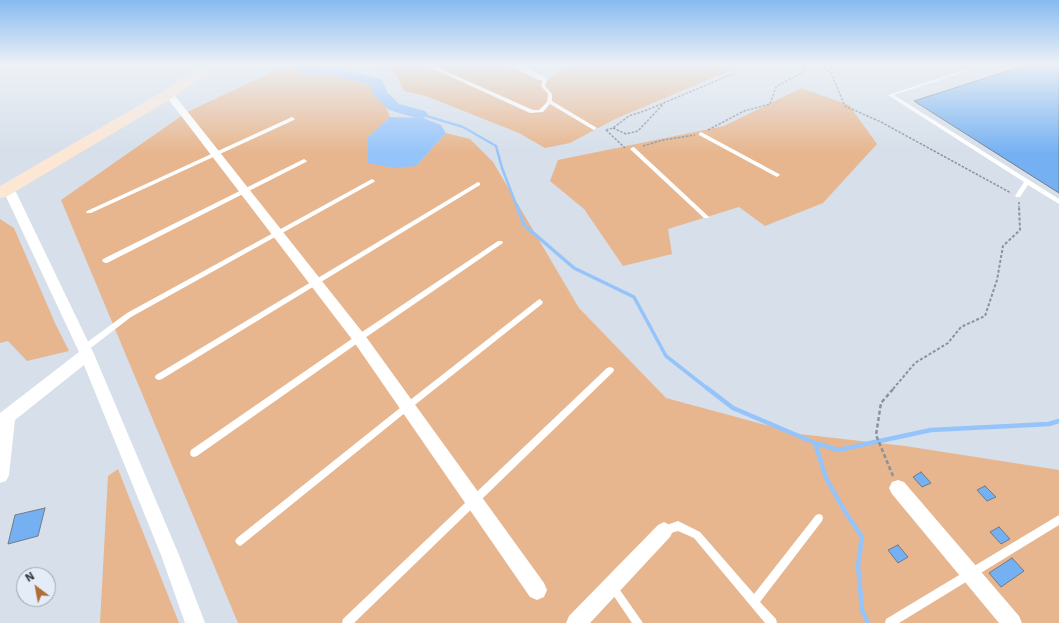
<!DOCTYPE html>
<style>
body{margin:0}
#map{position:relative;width:1059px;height:623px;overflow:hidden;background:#d6dfea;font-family:"Work Sans",sans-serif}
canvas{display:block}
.north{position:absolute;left:16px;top:567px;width:40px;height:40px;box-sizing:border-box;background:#e3ecf7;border:1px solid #9fa6ae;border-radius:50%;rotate:328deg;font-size:11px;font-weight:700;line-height:16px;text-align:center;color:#393c40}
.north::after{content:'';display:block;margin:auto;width:14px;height:18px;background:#ae6e36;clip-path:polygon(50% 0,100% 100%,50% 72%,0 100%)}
</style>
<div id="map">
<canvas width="1059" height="623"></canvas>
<div class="north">N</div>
</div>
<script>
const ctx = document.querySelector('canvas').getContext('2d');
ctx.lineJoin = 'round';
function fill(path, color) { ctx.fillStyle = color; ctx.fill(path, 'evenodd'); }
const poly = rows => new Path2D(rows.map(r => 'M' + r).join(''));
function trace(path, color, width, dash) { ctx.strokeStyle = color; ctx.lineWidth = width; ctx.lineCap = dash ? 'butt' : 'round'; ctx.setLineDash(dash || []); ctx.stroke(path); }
const green = poly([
 [372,65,506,65,545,82,568,65,729,65,736,68,615,119,570,143,545,148,519,133,426,96,404,91,395,73],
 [285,66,327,72,378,88,390,117,368,137,416,166,446,133,470,139,493,162,579,308,666,398,799,434,905,446,1059,470,1059,623,238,623,61,200,187,112],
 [801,88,849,105,877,144,823,203,765,226,739,207,668,229,672,254,623,266,584,209,550,181,558,160,724,126],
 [0,219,14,228,55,323,69,351,27,361,8,341,0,343],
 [118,469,129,497,179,623,100,623,108,476]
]);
const water = poly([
 [390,117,423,118,441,125,446,133,416,166,394,168,368,163,368,137]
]);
const streamFar2 = poly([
 [420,114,463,127,496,146,502,168,517,207]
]);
const streamFar1 = poly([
 [517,206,524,225,574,268,634,297,666,356,708,389]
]);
const stream = poly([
 [707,388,733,408,815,443,838,450,931,430,1049,424,1059,421],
 [815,443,826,478,844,510,862,537,858,565,862,610,868,623]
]);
const river = poly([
 [296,65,340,69,382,79,387,92,399,104,425,111,428,114,425,117,420,119,389,110,375,97,370,85,340,77,300,74,296,65]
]);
const building = poly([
 [1026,65,1059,65,1059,193,914,101,1026,65],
 [921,472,931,483,922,487,913,477,921,472],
 [985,486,996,497,987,501,977,490,985,486],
 [45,508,38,536,8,544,15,515,45,508],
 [999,527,1010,539,1001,544,990,532,999,527],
 [898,545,908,557,898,563,888,550,898,545],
 [1012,558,1024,571,1001,587,989,573,1012,558]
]);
const pathFar2 = poly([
 [821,65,831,73,845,106,881,122,1011,193],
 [613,128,626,134,638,131,665,102],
 [606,130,625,148],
 [606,130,613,128,629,116,647,110,735,73],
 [708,130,744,111,770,104,776,87,803,72,806,65],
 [643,146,663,140,695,135],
 [1019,202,1019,207]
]);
const pathFar1 = poly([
 [893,389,915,363,948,343,961,327,985,316,997,280,1003,246,1020,230,1019,206]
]);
const path = poly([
 [893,476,876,435,881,403,894,388]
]);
const service = poly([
 [425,65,432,65,533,110,539,110,547,102,548,94,541,86,542,81,539,78,543,77,547,80,545,86,552,94,552,101,597,128,594,130,592,129,550,104,543,112,530,113,425,65],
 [731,65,738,65,746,69,744,70,731,65],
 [979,65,987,65,894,95,1059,199,1059,204,1028,185,1020,197,1016,197,1015,196,1024,182,888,95,979,65],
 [292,117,295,119,294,120,91,213,87,213,86,212,87,211,292,117],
 [701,132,779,174,780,175,777,177,775,176,699,135,699,133,701,132],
 [633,147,635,148,708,216,709,217,708,218,704,218,631,150,630,149,633,147],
 [304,159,307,161,306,162,107,263,105,263,102,261,103,259,304,159],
 [372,179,375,181,374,182,131,317,88,350,85,351,82,350,81,348,82,346,127,313,372,179],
 [478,182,480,183,480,185,162,379,159,380,156,379,155,377,156,375,478,182],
 [498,241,502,241,503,243,362,340,197,456,194,457,191,456,190,453,191,450,356,336,498,241],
 [540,299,543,302,542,304,411,408,243,544,240,546,237,544,235,541,237,538,405,404,538,300,540,299],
 [610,367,613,368,614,370,613,372,354,623,342,623,343,619,607,368,610,367],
 [819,514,822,515,823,518,822,521,760,602,776,619,777,623,765,623,694,538,678,531,664,535,661,533,659,530,661,527,678,521,700,532,754,594,816,515,819,514],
 [1059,515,1059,525,899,623,885,623,886,619,1059,515],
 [612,581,615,583,643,623,632,623,609,589,607,586,609,583,612,581]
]);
const minor = poly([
 [510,65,522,65,546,78,544,80,538,80,510,65],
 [169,91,172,92,364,334,544,583,547,590,544,597,537,600,530,597,354,342,166,96,164,94,169,91],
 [8,184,12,185,14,188,94,354,179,555,205,623,185,623,161,555,84,365,15,420,9,475,6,481,0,483,0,413,79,352,2,188,4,185,8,184],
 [898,480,904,482,1019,616,1022,623,999,623,892,494,889,488,892,482,898,480],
 [664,522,670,525,673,531,670,537,590,623,566,623,569,616,658,525,664,522]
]);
const secondary = poly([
 [204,65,219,65,174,97,6,197,0,198,0,186,164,91,204,65]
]);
fill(green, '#e7b68e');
fill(water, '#95c4fa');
trace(streamFar2, '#95c4fa', 2.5);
trace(streamFar1, '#95c4fa', 3.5);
trace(stream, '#95c4fa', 4.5);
fill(river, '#95c4fa');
fill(building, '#75b1f2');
trace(building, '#727a83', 1);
trace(pathFar2, '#8c929a', 1.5, [2.5, 1.5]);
trace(pathFar1, '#8c929a', 2, [3, 2]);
trace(path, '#8c929a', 2.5, [4, 2.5]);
fill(service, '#fff');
fill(minor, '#fff');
fill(secondary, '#fce6d4');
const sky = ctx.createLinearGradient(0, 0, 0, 153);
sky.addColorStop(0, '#87baef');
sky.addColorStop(0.42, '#edf1f6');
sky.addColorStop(1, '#edf1f600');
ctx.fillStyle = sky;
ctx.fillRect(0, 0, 1059, 153);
</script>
